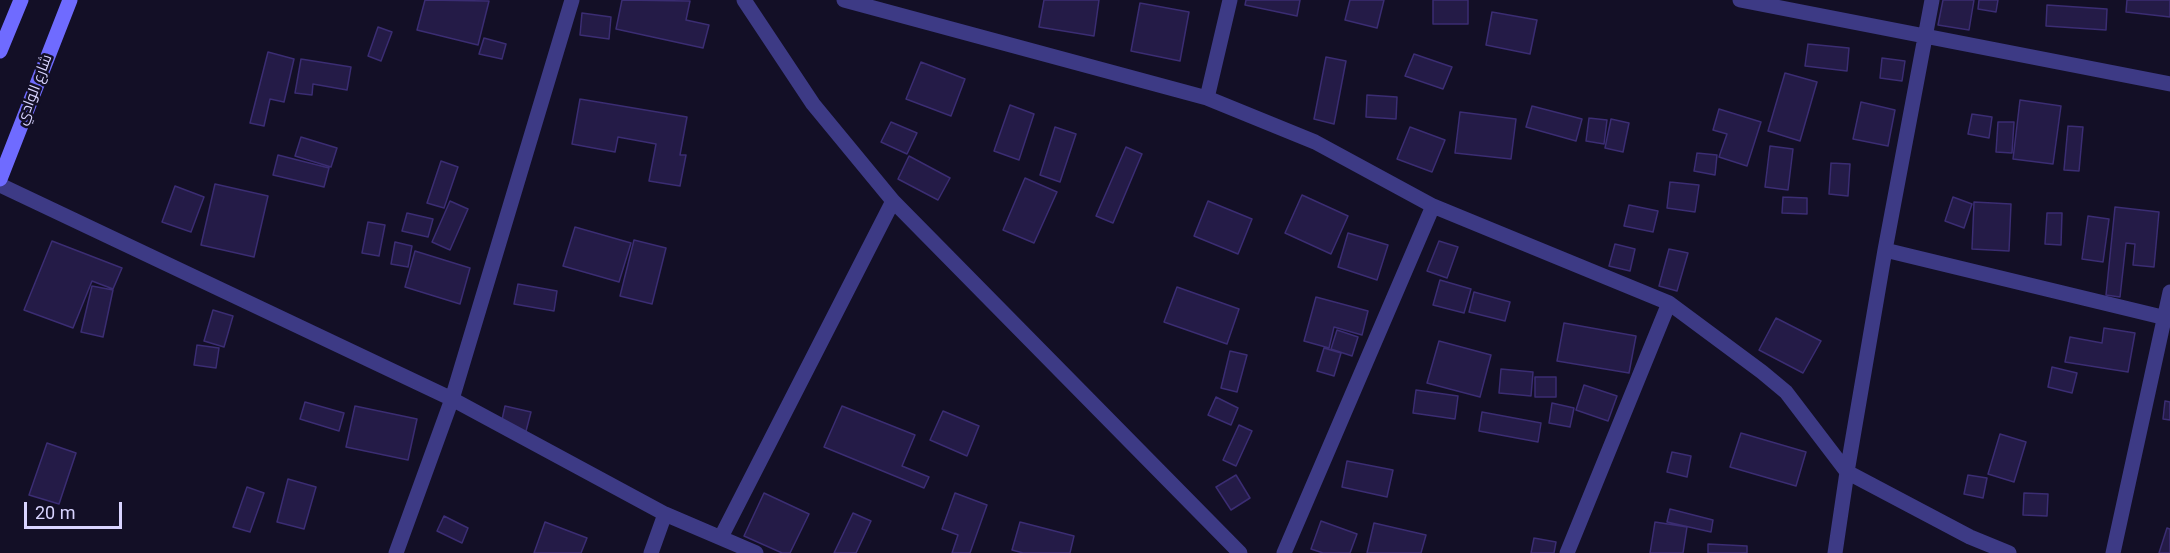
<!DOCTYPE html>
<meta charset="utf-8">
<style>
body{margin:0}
#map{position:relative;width:2170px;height:553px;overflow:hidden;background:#130f26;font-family:Roboto,sans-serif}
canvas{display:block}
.scale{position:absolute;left:24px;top:502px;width:98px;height:27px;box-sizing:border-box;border:3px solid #d9d4ff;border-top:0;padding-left:8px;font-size:18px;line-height:21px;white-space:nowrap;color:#d9d4ff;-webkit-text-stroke:4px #130f26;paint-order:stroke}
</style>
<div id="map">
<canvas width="2170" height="553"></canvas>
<div class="scale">20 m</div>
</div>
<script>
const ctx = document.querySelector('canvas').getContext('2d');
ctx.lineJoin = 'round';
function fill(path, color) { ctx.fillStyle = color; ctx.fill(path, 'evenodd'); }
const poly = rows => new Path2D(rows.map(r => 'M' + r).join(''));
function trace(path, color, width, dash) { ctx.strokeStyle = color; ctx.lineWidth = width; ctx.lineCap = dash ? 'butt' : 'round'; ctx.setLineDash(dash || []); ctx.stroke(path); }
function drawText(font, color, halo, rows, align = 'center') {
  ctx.font = font + ' Roboto,Cairo,sans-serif'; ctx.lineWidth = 5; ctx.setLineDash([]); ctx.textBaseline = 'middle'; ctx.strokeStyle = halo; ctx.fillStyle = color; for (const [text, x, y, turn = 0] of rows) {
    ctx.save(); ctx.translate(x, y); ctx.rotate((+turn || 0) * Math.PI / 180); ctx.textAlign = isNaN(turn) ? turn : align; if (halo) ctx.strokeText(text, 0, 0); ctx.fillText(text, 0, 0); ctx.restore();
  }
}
const building = poly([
 [425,0,489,1,478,45,417,30,425,0],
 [622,0,690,1,686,20,709,25,703,48,616,29,622,0],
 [1044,0,1099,0,1094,36,1039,27,1044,0],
 [1246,0,1300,0,1297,16,1245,5,1246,0],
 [1350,0,1384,0,1377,28,1345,20,1350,0],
 [1433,0,1468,0,1468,24,1433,24,1433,0],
 [1943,0,1974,0,1969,30,1938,25,1943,0],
 [1979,0,1998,0,1996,12,1978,9,1979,0],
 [2127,0,2170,0,2170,17,2126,12,2127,0],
 [1140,3,1189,12,1180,61,1131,51,1140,3],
 [2047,5,2107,9,2106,30,2046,26,2047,5],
 [1492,12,1537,20,1530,54,1486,45,1492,12],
 [582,13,611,17,609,39,580,35,582,13],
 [378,27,392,32,381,61,368,56,378,27],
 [484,38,506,44,502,59,479,54,484,38],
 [1808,44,1849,48,1847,71,1805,66,1808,44],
 [268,52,294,59,284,102,270,99,264,126,250,123,268,52],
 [1414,54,1452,67,1443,89,1405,76,1414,54],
 [1326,57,1346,61,1334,124,1314,119,1326,57],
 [1882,58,1905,61,1902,81,1880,78,1882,58],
 [301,59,351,67,347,90,313,84,312,95,295,93,301,59],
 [921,62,965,79,951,116,906,99,921,62],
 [1785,73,1817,82,1800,141,1768,131,1785,73],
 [1367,95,1397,97,1396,119,1366,117,1367,95],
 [580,99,687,117,680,155,686,155,680,186,649,181,656,144,618,137,615,152,572,144,580,99],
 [2020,100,2061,106,2053,164,2013,159,2020,100],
 [1861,102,1895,110,1888,146,1853,139,1861,102],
 [1010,105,1034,114,1019,160,994,151,1010,105],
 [1532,106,1582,119,1576,141,1526,127,1532,106],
 [1719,109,1761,122,1747,166,1719,157,1727,134,1713,130,1719,109],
 [1460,112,1516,119,1511,159,1455,153,1460,112],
 [1972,114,1992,117,1989,138,1968,134,1972,114],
 [1589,118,1607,120,1604,144,1586,141,1589,118],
 [1611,119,1629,123,1623,152,1605,148,1611,119],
 [891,122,917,133,907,154,881,142,891,122],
 [1998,122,2014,122,2012,153,1996,152,1998,122],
 [2068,126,2083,127,2079,171,2064,170,2068,126],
 [1055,127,1076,134,1060,182,1040,175,1055,127],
 [1410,127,1445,140,1432,172,1397,159,1410,127],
 [301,137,337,148,331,167,295,156,301,137],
 [1770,146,1793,149,1788,190,1765,187,1770,146],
 [1126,147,1142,154,1113,223,1096,216,1126,147],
 [1697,153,1717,155,1715,175,1694,171,1697,153],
 [278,155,329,168,324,187,273,175,278,155],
 [909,156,950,178,938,200,898,179,909,156],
 [441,161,458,167,444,208,427,203,441,161],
 [1831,163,1850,164,1848,196,1829,194,1831,163],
 [1025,178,1057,192,1034,243,1003,230,1025,178],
 [1670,182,1699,185,1695,212,1667,208,1670,182],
 [215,184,268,196,254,257,201,245,215,184],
 [175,186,204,197,191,232,162,222,175,186],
 [1302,195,1348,216,1331,254,1285,233,1302,195],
 [1783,197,1807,198,1807,214,1782,213,1783,197],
 [1953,197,1972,204,1964,228,1945,221,1953,197],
 [450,201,468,209,450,250,432,242,450,201],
 [1208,201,1252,219,1238,254,1194,236,1208,201],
 [1974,202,2011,204,2009,251,1972,249,1974,202],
 [1629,205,1658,211,1653,232,1624,226,1629,205],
 [2115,207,2159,212,2154,267,2133,265,2135,244,2126,243,2120,297,2106,295,2115,207],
 [407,213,433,219,428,237,402,231,407,213],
 [2047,213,2062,213,2061,245,2045,244,2047,213],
 [2088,216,2109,219,2103,262,2082,259,2088,216],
 [368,222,385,225,379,256,362,253,368,222],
 [575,227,631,243,619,282,563,266,575,227],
 [1348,233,1388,245,1377,280,1338,267,1348,233],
 [634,240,666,248,652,304,620,296,634,240],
 [52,241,122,268,113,289,92,281,73,328,24,310,52,241],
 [1439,241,1458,247,1447,278,1427,271,1439,241],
 [395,242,412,246,408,267,391,264,395,242],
 [1615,244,1635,249,1630,271,1609,266,1615,244],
 [1669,249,1688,253,1677,291,1659,286,1669,249],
 [415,251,470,268,460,304,405,287,415,251],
 [1440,280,1471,289,1464,313,1433,305,1440,280],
 [518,284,557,291,554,311,514,304,518,284],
 [92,286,113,290,103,337,81,332,92,286],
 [1177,287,1239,309,1227,344,1164,322,1177,287],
 [1474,292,1510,302,1505,321,1469,312,1474,292],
 [1316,297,1368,311,1362,335,1334,327,1329,348,1304,341,1316,297],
 [213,310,233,316,224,347,204,341,213,310],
 [1776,318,1821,341,1803,373,1759,350,1776,318],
 [1564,323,1636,336,1629,373,1557,361,1564,323],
 [2104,328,2135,333,2128,372,2065,362,2070,337,2102,343,2104,328],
 [1337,330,1358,337,1352,356,1331,349,1337,330],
 [1439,341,1491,355,1480,397,1427,383,1439,341],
 [197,345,219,348,216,368,194,365,197,345],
 [1324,348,1341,353,1334,376,1317,371,1324,348],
 [1230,351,1247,355,1237,392,1221,388,1230,351],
 [2052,367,2077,373,2072,393,2048,387,2052,367],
 [1501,369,1533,372,1531,396,1499,393,1501,369],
 [1535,377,1556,377,1556,397,1535,397,1535,377],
 [1584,385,1617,396,1608,421,1576,410,1584,385],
 [1416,390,1458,396,1455,419,1413,413,1416,390],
 [1216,397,1238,408,1231,425,1208,415,1216,397],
 [2165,401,2170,402,2170,420,2163,419,2165,401],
 [305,402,344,413,339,431,300,419,305,402],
 [1552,403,1574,408,1570,427,1549,423,1552,403],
 [355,406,417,419,408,460,346,447,355,406],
 [505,406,531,412,525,435,500,429,505,406],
 [842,406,915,435,902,466,929,477,924,488,824,447,842,406],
 [943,411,979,426,967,456,930,440,943,411],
 [1482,412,1541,423,1538,442,1479,431,1482,412],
 [1239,425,1252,431,1236,466,1223,460,1239,425],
 [1741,433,1806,452,1796,486,1730,467,1741,433],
 [2000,434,2026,442,2014,482,1988,474,2000,434],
 [47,443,76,453,59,504,29,495,47,443],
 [1672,452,1691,456,1687,477,1667,472,1672,452],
 [1347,461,1393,470,1387,497,1342,487,1347,461],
 [1236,475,1250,498,1231,510,1216,487,1236,475],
 [1968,475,1987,478,1983,498,1964,494,1968,475],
 [288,479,316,487,304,529,277,522,288,479],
 [247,487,264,493,250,532,233,527,247,487],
 [764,493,809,514,790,553,782,553,744,536,764,493],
 [955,493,987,505,970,553,952,553,958,535,942,529,955,493],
 [2024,493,2048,494,2047,516,2023,515,2024,493],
 [1670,509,1713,520,1711,532,1667,522,1670,509],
 [853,513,871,521,856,553,834,553,853,513],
 [444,516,468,528,462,543,437,531,444,516],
 [1321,521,1357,534,1350,553,1323,553,1311,549,1321,521],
 [545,522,587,538,581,553,534,553,545,522],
 [1020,522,1074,536,1070,553,1023,553,1012,550,1020,522],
 [1655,522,1687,527,1683,553,1650,553,1655,522],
 [1374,523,1426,535,1421,553,1367,553,1374,523],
 [2167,528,2170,529,2170,553,2159,553,2167,528],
 [1534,538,1556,542,1554,553,1531,553,1534,538],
 [1708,544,1747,546,1747,553,1708,553,1708,544]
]);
const street = poly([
 [744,0,813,104,893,201,1240,553],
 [844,0,1207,98,1315,142,1433,206,1669,303,1762,372,1786,392,1847,472,1970,537,2009,553],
 [1740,0,2170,84],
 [1207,98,1230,0],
 [0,185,452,399,665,514,756,553],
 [1885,250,2170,319],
 [721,537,893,201],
 [396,553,452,399,572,0],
 [651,553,665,514],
 [1284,553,1433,206],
 [1567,553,1669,303],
 [1835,553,1847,472,1885,250,1932,0],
 [2113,553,2170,292]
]);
const secondary = poly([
 [0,51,21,0],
 [0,179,70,0]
]);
const streetNames = [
 ["شارع الوادي",35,90,-69]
];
fill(building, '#241b47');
trace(building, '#3b2d73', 1.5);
trace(street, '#3d3a85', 15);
trace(secondary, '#6f6bff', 15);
drawText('15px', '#d9d4ff', '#130f26', streetNames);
</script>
